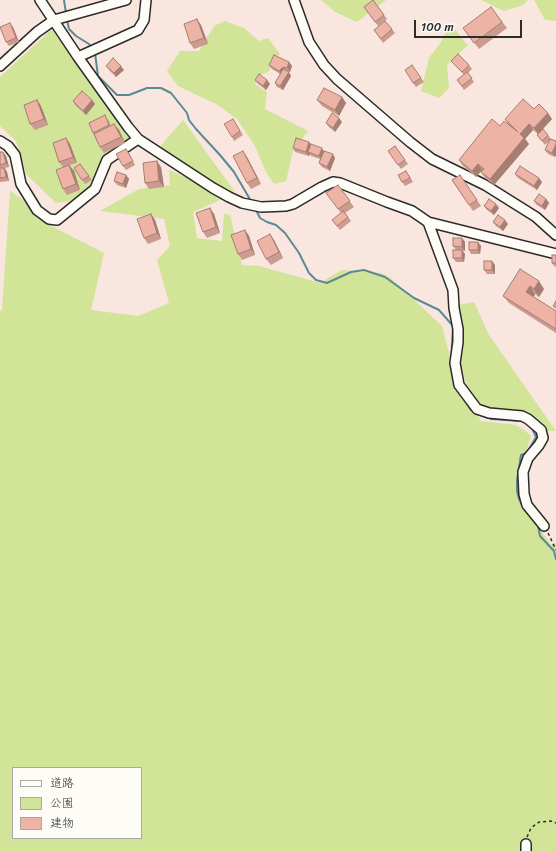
<!DOCTYPE html>
<meta charset="utf-8">
<style>
body{margin:0}
#map{position:relative;width:556px;height:851px;overflow:hidden;background:#f8e6df;font-family:Sriracha,"Klee One",sans-serif}
canvas{display:block}
.legend{position:absolute;left:12px;top:767px;width:130px;height:72px;box-sizing:border-box;background:#fdfcf7;border:1px solid #a9a8a5;margin:0;padding:5px 7px;list-style:none;font-size:12px;color:#2b2b2b}
.legend li{display:flex;align-items:center;gap:8px;height:20px}
.legend b{width:20px;border:1px solid #a9a8a5}
.scale{position:absolute;left:414px;top:20px;width:108px;height:18px;box-sizing:border-box;border:2px solid #2b2b2b;border-top:0;padding-left:5px;font-size:12px;line-height:14px;white-space:nowrap;color:#2b2b2b;-webkit-text-stroke:3px #fdfcf7;paint-order:stroke}
</style>
<div id="map">
<canvas width="556" height="851"></canvas>
<ul class="legend">
<li><b style="height:5px;background:#fdfcf7"></b>道路</li>
<li><b style="height:11px;background:#d1e498"></b>公園</li>
<li><b style="height:11px;background:#edb4a6"></b>建物</li>
</ul>
<div class="scale">100 m</div>
</div>
<script>
const ctx = document.querySelector('canvas').getContext('2d');
ctx.lineJoin = 'round';
function fill(path, color) { ctx.fillStyle = color; ctx.fill(path, 'evenodd'); }
const poly = rows => new Path2D(rows.map(r => 'M' + r).join(''));
function trace(path, color, width, dash) { ctx.strokeStyle = color; ctx.lineWidth = width; ctx.lineCap = dash ? 'butt' : 'round'; ctx.setLineDash(dash || []); ctx.stroke(path); }
const green = poly([
 [321,0,386,0,357,22,335,12],
 [481,0,528,0,523,5,504,11],
 [534,0,556,0,556,21,545,20],
 [225,21,244,28,259,41,268,38,280,54,268,72,263,74,255,84,267,92,265,109,308,131,293,151,286,181,274,184,266,172,255,146,237,119,218,105,178,86,167,71,180,51,199,51,214,26],
 [450,24,468,45,447,65,449,88,439,98,421,91,429,58,441,42],
 [52,29,130,139,103,158,93,187,69,201,56,203,26,174,16,141,0,126,0,77],
 [183,120,235,192,213,184,158,149],
 [169,170,189,179,220,200,193,212,197,238,222,241,224,214,230,215,242,265,259,266,320,283,342,270,381,273,391,278,442,326,457,385,481,421,516,425,524,430,531,436,521,469,520,499,551,545,556,543,556,851,0,851,0,311,2,310,10,191,21,198,38,219,104,253,91,310,138,316,169,303,157,260,170,246,164,219,100,211,139,189,170,185],
 [13,768,141,768,141,838,13,838],
 [474,302,489,335,556,431,546,431,529,414,482,409,467,388,460,361,461,334,458,305]
]);
const stream = poly([
 [64,0,66,13],
 [67,20,69,29,76,36,89,44,92,48],
 [95,53,98,76,117,95,129,95,147,88,161,88,171,93,187,113,189,120,196,129,220,155,234,172,251,201],
 [256,210,260,218,267,222,276,225,285,233,299,253,309,273,316,280,327,283,351,272,364,270,385,277,414,298,439,310,453,326,451,362],
 [451,366,453,376],
 [464,399,471,410,474,411],
 [478,413,491,419,522,421],
 [523,507,519,499,517,491,517,480,521,455,527,453,536,437,532,428],
 [526,510,538,526,540,536,554,551,556,559]
]);
const path = poly([
 [548,533,556,550],
 [527,837,531,828,539,822,551,821,556,823]
]);
const minor = poly([
 [40,0,78,57,128,127,138,139,213,188,229,197,242,203,261,207,286,206,293,204,322,187,333,182,340,183,387,202,412,211,428,222,556,254],
 [294,0,309,42,324,65,337,79,410,142,432,159,485,185,536,217,556,235],
 [78,57,138,30,144,20,146,0],
 [0,66,37,32,54,20,126,0],
 [0,141,8,146,15,155,21,184,37,210,49,219,57,220,95,189,107,160,138,139],
 [428,222,453,290,454,308,458,329,458,342,455,363,459,385,477,409,489,413,522,416,528,419,541,430,543,438,539,445,528,458,523,472,524,494,527,505,544,526],
 [526,844,526,851]
]);
const wall = poly([
 [373,0,387,19,378,26,364,7],
 [491,7,507,28,479,49,463,28],
 [201,25,208,44,194,49,190,43],
 [13,27,19,42,9,46,6,42],
 [392,29,395,33,383,43,374,30],
 [451,61,469,65,472,69,468,73,474,82,464,90,457,80,464,75],
 [289,62,292,66,290,72,286,71,291,76,283,90,277,87,275,83,280,74,272,69,269,65],
 [412,65,424,82,416,87,413,83],
 [106,66,124,70,116,77,109,70],
 [255,80,267,80,270,84,266,90,258,84],
 [342,97,346,103,339,116,322,106,317,100],
 [37,100,41,106,48,125,35,130,30,124],
 [73,101,95,104,86,115,75,105],
 [534,109,552,119,542,130,548,135,551,139,556,141,556,155,555,157,548,154,545,150,549,141,545,145,537,135,538,134,533,130,525,139,529,144,494,185,485,178,481,172,482,170,476,177,463,166,459,160,500,126,508,124,505,119],
 [108,119,111,126,119,130,125,143,104,153,100,147,93,133],
 [233,119,243,135,234,141,232,137],
 [342,122,335,132,329,127,326,123],
 [66,138,70,144,77,163,69,165,74,171,80,190,67,195,63,189,63,167,59,162],
 [309,142,311,145,324,151,335,158,330,171,322,167,319,163,320,159,311,156,310,154,309,156,295,152,293,148],
 [395,146,408,164,401,169,388,151],
 [0,152,3,152,6,156,9,167,5,168,7,172,9,181,0,182],
 [129,153,135,165,126,170,123,166],
 [247,157,261,184,251,189,247,183],
 [80,164,92,180,85,184,74,168],
 [161,167,164,187,149,189,145,183],
 [515,174,542,182,537,190,518,178],
 [126,175,129,179,126,188,117,185,114,181],
 [409,175,413,182,405,186,402,182],
 [460,175,481,206,473,211,452,180],
 [338,185,354,207,345,213,351,221,340,230,332,220,341,213,326,193],
 [546,199,549,203,545,210,537,205,534,201],
 [484,206,499,208,494,215,487,210],
 [210,208,214,214,220,233,207,238,203,232],
 [151,214,155,220,161,239,148,244,144,238],
 [493,222,508,224,503,231,496,226],
 [245,230,249,236,255,255,242,260,238,254],
 [462,238,465,242,465,251,462,251,465,254,464,262,456,262,453,258,456,250,453,246],
 [274,240,283,258,271,265,266,259],
 [478,242,481,246,480,254,471,254,469,250],
 [556,255,556,267,555,267,552,263],
 [495,265,495,274,487,274,484,270],
 [520,269,544,289,539,297,535,294,534,297,556,311,556,333,509,303,503,296]
]);
const shadedWall = poly([
 [197,19,201,25,208,44,204,38],
 [10,23,13,27,19,42,16,38],
 [289,62,292,66,290,72,287,68],
 [121,66,124,70,116,77,114,73],
 [283,67,286,71,282,75,279,71],
 [289,72,291,76,283,90,280,86],
 [267,80,270,84,266,90,263,86],
 [342,97,346,103,339,116,335,110],
 [37,100,41,106,48,125,44,119],
 [92,100,95,104,86,115,83,111],
 [548,113,552,119,538,134,534,128],
 [339,118,342,122,335,132,333,128],
 [114,124,119,130,125,143,121,137],
 [529,124,533,130,525,139,529,144,494,185,490,179,520,134],
 [66,138,70,144,77,163,73,157],
 [309,142,312,146,308,152,310,154,309,156,306,152],
 [556,144,556,155,555,157,552,153],
 [322,148,324,152,322,160,319,156],
 [243,151,247,157,261,184,257,178],
 [3,152,6,156,9,167,6,163],
 [333,154,335,158,330,171,327,167],
 [157,161,161,167,164,187,159,181],
 [478,164,482,170,476,177,472,171],
 [69,165,74,171,80,190,76,184],
 [4,168,7,172,9,181,6,177],
 [126,175,129,179,126,188,123,184],
 [539,178,542,182,537,190,534,186],
 [546,199,549,203,545,210,542,206],
 [496,204,499,208,494,215,491,211],
 [210,208,214,214,220,233,216,227],
 [151,214,155,220,161,239,157,233],
 [505,220,508,224,503,231,500,227],
 [245,230,249,236,255,255,251,249],
 [270,234,274,240,283,258,279,252],
 [462,238,465,242,465,251,462,247],
 [478,242,481,246,480,254,478,250],
 [462,250,465,254,464,262,462,258],
 [492,261,495,265,495,274,492,270],
 [539,281,544,289,539,297,534,289],
 [530,286,535,294,532,300,526,292]
]);
const building = poly([
 [373,0,384,15,375,22,364,7,373,0],
 [491,7,502,22,474,43,463,28,491,7],
 [197,19,204,38,190,43,184,24,197,19],
 [385,21,392,29,381,39,374,30,385,21],
 [10,23,16,38,6,42,0,27,10,23],
 [458,54,469,65,462,72,451,61,458,54],
 [274,55,289,62,287,68,283,67,279,71,269,65,274,55],
 [113,58,121,66,114,73,106,66,113,58],
 [412,65,421,78,413,83,405,70,412,65],
 [283,69,289,72,280,86,275,83,283,69],
 [467,72,472,78,462,86,457,80,467,72],
 [259,74,267,80,263,86,255,80,259,74],
 [324,88,342,97,335,110,317,100,324,88],
 [82,91,92,100,83,111,73,101,82,91],
 [523,99,534,109,539,104,548,113,534,128,529,124,520,134,524,138,490,179,481,172,484,169,478,164,472,171,459,160,492,119,500,126,504,121,518,132,505,119,523,99],
 [37,100,44,119,30,124,24,105,37,100],
 [332,113,339,118,333,128,326,123,332,113],
 [105,115,109,125,93,133,89,123,105,115],
 [233,119,240,131,232,137,224,124,233,119],
 [114,124,121,137,100,147,94,134,114,124],
 [543,129,548,135,542,141,537,135,543,129],
 [66,138,73,157,59,162,53,143,66,138],
 [296,138,309,142,306,152,293,148,296,138],
 [550,139,556,141,556,144,552,153,545,150,550,139],
 [311,144,322,148,319,156,308,152,311,144],
 [395,146,405,160,398,165,388,151,395,146],
 [126,149,133,161,123,166,116,154,126,149],
 [243,151,257,178,247,183,233,156,243,151],
 [324,151,333,154,327,167,319,163,324,151],
 [0,152,3,152,6,163,0,165,0,152],
 [157,161,159,181,145,183,143,163,157,161],
 [80,164,89,176,82,180,74,168,80,164],
 [69,165,76,184,63,189,56,170,69,165],
 [520,166,539,178,534,186,515,174,520,166],
 [0,168,4,168,6,177,0,178,0,168],
 [406,171,410,178,402,182,398,175,406,171],
 [117,172,126,175,123,184,114,181,117,172],
 [460,175,477,200,469,205,452,180,460,175],
 [338,185,350,201,338,209,326,193,338,185],
 [539,194,546,199,542,206,534,201,539,194],
 [489,199,496,204,491,211,484,206,489,199],
 [210,208,216,227,203,232,196,213,210,208],
 [343,211,348,217,337,226,332,220,343,211],
 [151,214,157,233,144,238,137,219,151,214],
 [498,215,505,220,500,227,493,222,498,215],
 [245,230,251,249,238,254,231,235,245,230],
 [270,234,279,252,266,259,257,241,270,234],
 [453,238,462,238,462,247,453,246,453,238],
 [469,242,478,242,478,250,469,250,469,242],
 [453,250,462,250,462,258,453,258,453,250],
 [552,255,556,255,556,263,552,263,552,255],
 [484,261,492,261,492,270,484,270,484,261],
 [520,269,539,281,534,289,530,286,526,292,556,311,556,329,503,296,520,269],
 [556,301,556,308,553,306,556,301]
]);
fill(green, '#d1e498');
trace(stream, '#5d8997', 2);
trace(minor, '#2b2b2b', 12);
trace(path, '#2b2b2b', 1.5, [3, 3]);
trace(minor, '#fdfcf7', 9);
fill(wall, '#cc9b8f');
fill(shadedWall, '#a67e74');
fill(building, '#edb4a6');
trace(building, '#a67e74', 1);
</script>
